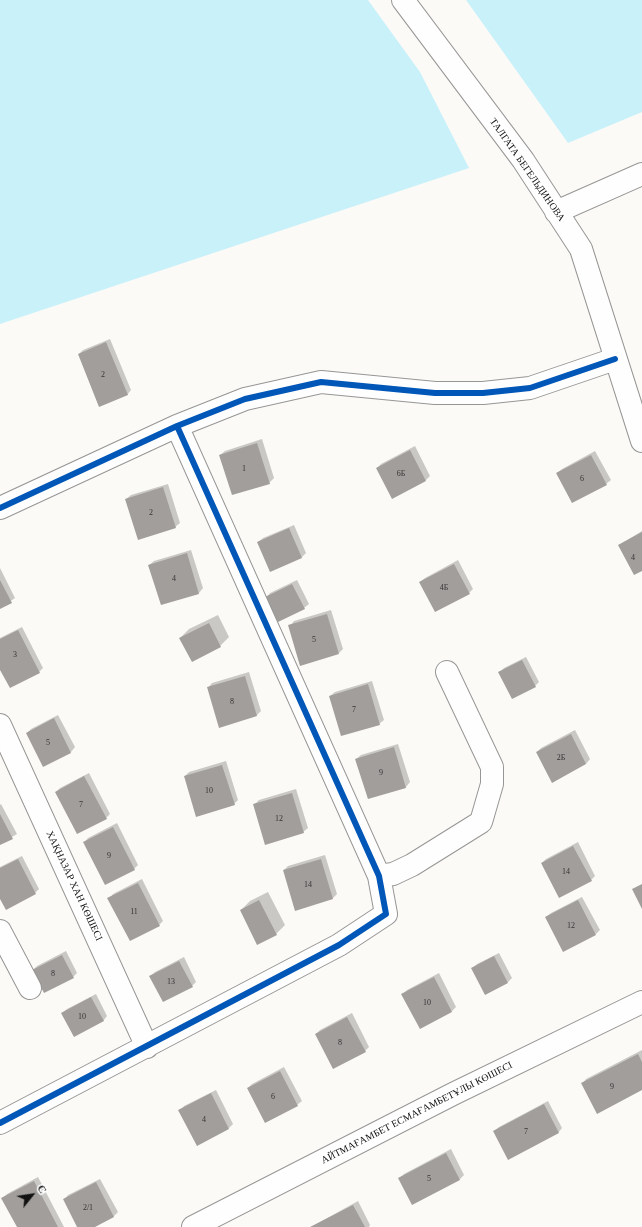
<!DOCTYPE html>
<meta charset="utf-8">
<style>
body{margin:0}
#map{position:relative;width:642px;height:1227px;overflow:hidden;background:#fcfaf7;font-family:"Times New Roman",serif}
canvas{display:block}
.north{position:absolute;left:12px;top:1175px;width:40px;height:40px;-webkit-text-stroke:3px #fff;paint-order:stroke;rotate:60deg;font-size:11px;font-weight:700;line-height:16px;text-align:center;color:#111}
.north::after{content:'';display:block;margin:auto;width:14px;height:18px;background:#111;clip-path:polygon(50% 0,100% 100%,50% 72%,0 100%)}
</style>
<div id="map">
<canvas width="642" height="1227"></canvas>
<div class="north">С</div>
</div>
<script>
const ctx = document.querySelector('canvas').getContext('2d');
ctx.lineJoin = 'round';
function fill(path, color) { ctx.fillStyle = color; ctx.fill(path, 'evenodd'); }
const poly = rows => new Path2D(rows.map(r => 'M' + r).join(''));
function trace(path, color, width, dash) { ctx.strokeStyle = color; ctx.lineWidth = width; ctx.lineCap = dash ? 'butt' : 'round'; ctx.setLineDash(dash || []); ctx.stroke(path); }
function drawText(font, color, halo, rows, align = 'center') {
  ctx.font = font + ' "Times New Roman",serif'; ctx.lineWidth = 4; ctx.setLineDash([]); ctx.textBaseline = 'middle'; ctx.strokeStyle = halo; ctx.fillStyle = color; for (const [text, x, y, turn = 0] of rows) {
    ctx.save(); ctx.translate(x, y); ctx.rotate((+turn || 0) * Math.PI / 180); ctx.textAlign = isNaN(turn) ? turn : align; if (halo) ctx.strokeText(text, 0, 0); ctx.fillText(text, 0, 0); ctx.restore();
  }
}
const water = poly([
 [0,0,368,0,420,72,469,168,0,324],
 [466,0,642,0,642,112,568,143]
]);
const shadow = poly([
 [110,339,131,390,127,395,79,354,83,350],
 [262,439,274,478,269,483,220,455,225,451],
 [415,446,430,476,426,480,392,497,377,468,381,464],
 [595,451,611,480,606,484,557,473,562,469],
 [168,484,180,523,175,527,126,499,131,495],
 [294,525,306,553,302,557,271,571,258,542,263,538],
 [642,531,642,570,619,545],
 [191,550,203,588,199,593,161,604,149,565,154,561],
 [458,560,473,589,469,593,420,582,425,578],
 [0,568,15,598,0,608],
 [297,580,309,604,304,608,266,598,270,593],
 [331,610,343,649,339,653,290,626,294,621],
 [218,615,229,637,220,646,192,660,180,638,189,629],
 [22,627,43,668,39,672,0,668,0,638],
 [526,657,539,682,535,686,500,672,504,668],
 [249,672,261,711,257,715,220,727,208,688,212,683],
 [372,681,384,720,379,724,330,696,335,692],
 [58,715,75,747,71,752,44,765,27,733,31,729],
 [575,730,590,759,586,764,537,752,541,748],
 [398,744,410,782,406,787,368,798,356,759,361,755],
 [226,761,238,800,234,804,185,776,189,772],
 [89,773,110,814,106,818,56,792,60,788],
 [296,789,308,828,303,832,254,805,259,800],
 [1,804,17,834,0,844,0,805],
 [117,823,138,865,134,869,84,843,88,838],
 [578,842,595,876,591,880,542,863,546,859],
 [325,855,337,894,333,898,295,909,284,870,288,866],
 [22,856,39,889,35,893,0,896,0,867],
 [142,879,163,921,159,925,109,899,113,894],
 [268,892,285,925,276,934,241,910,250,901],
 [582,897,600,930,596,934,546,917,551,913],
 [66,951,77,973,73,977,33,970,37,966],
 [499,953,512,978,508,982,486,994,473,968,477,964],
 [184,957,196,982,192,986,151,976,155,972],
 [439,973,456,1007,452,1011,420,1028,403,994,407,990],
 [96,994,107,1016,103,1021,62,1013,67,1009],
 [352,1013,369,1047,365,1051,316,1034,320,1030],
 [642,1050,642,1089,582,1084,586,1079],
 [284,1067,302,1101,297,1105,248,1088,252,1084],
 [216,1090,233,1124,229,1128,197,1144,180,1111,184,1106],
 [548,1101,562,1128,558,1133,494,1131,499,1127],
 [451,1149,464,1175,460,1179,413,1203,400,1178,404,1174],
 [38,1177,64,1227,18,1227,3,1198,7,1194],
 [100,1179,118,1212,113,1217,93,1227,78,1227,64,1200,68,1195],
 [358,1201,370,1225,369,1227,311,1227]
]);
const building = poly([
 [106,342,128,395,99,407,78,354],
 [257,443,270,484,232,495,219,455],
 [410,450,426,481,392,499,376,468],
 [591,455,607,485,572,503,556,473],
 [163,487,176,528,138,540,125,499],
 [289,528,302,558,270,572,257,542],
 [642,532,642,571,634,575,618,545],
 [187,553,199,594,161,605,148,565],
 [454,564,470,594,435,612,419,582],
 [0,580,12,603,0,609],
 [292,584,305,609,278,622,265,597],
 [327,614,339,654,300,666,288,625],
 [209,623,221,647,192,662,179,638],
 [18,630,40,673,10,688,0,670,0,639],
 [522,660,536,687,512,699,498,672],
 [245,676,257,716,219,728,207,687],
 [368,684,380,725,341,736,329,696],
 [54,718,71,753,43,767,26,733],
 [571,734,586,764,552,783,536,752],
 [394,747,406,788,368,799,355,759],
 [222,765,235,805,196,817,184,776],
 [84,776,107,819,77,834,55,792],
 [292,793,304,833,265,845,253,804],
 [0,814,13,839,0,845],
 [113,827,135,870,105,885,83,842],
 [573,846,592,881,559,898,541,863],
 [18,859,36,894,6,910,0,899,0,868],
 [321,859,333,899,295,911,283,870],
 [138,883,160,926,130,941,107,898],
 [642,884,642,909,632,889],
 [259,900,277,935,257,945,240,910],
 [578,900,596,935,563,952,545,917],
 [62,955,74,978,44,993,32,970],
 [494,956,508,983,485,995,471,968],
 [179,961,193,987,163,1002,149,976],
 [434,977,452,1012,420,1029,401,994],
 [91,997,104,1021,74,1037,61,1013],
 [347,1017,366,1052,333,1069,315,1034],
 [638,1054,642,1062,642,1090,597,1114,581,1083],
 [280,1071,298,1106,265,1123,247,1088],
 [211,1093,229,1129,197,1146,178,1110],
 [544,1104,559,1133,508,1160,493,1131],
 [446,1153,460,1180,412,1205,398,1178],
 [34,1181,58,1227,17,1227,1,1198],
 [96,1182,114,1217,95,1227,77,1227,63,1199],
 [353,1205,365,1227,310,1227]
]);
const minor = poly([
 [403,0,523,160,581,249,642,441],
 [556,212,642,174],
 [0,508,177,426,245,399,321,382,435,393,483,393,530,388,615,359],
 [0,725,147,1047],
 [379,876,393,874,412,865,481,822,492,784,492,767,447,672],
 [0,931,30,988],
 [0,1123,339,945,386,914,379,876,177,426],
 [193,1227,453,1094,642,1002]
]);
const cycleway = poly([
 [0,508,177,426,245,399,321,382,435,393,483,393,530,388,615,359],
 [0,1123,339,945,386,914,379,876,177,426]
]);
const numberNames = [
 ["2",103,375],
 ["1",244,469],
 ["6Б",401,474],
 ["6",582,479],
 ["2",151,513],
 ["4",633,558],
 ["4",174,579],
 ["4Б",444,588],
 ["5",314,640],
 ["3",15,655],
 ["8",232,702],
 ["7",354,710],
 ["5",48,743],
 ["2Б",561,758],
 ["9",381,773],
 ["10",209,791],
 ["7",81,805],
 ["12",279,819],
 ["9",109,856],
 ["14",566,872],
 ["14",308,885],
 ["11",134,912],
 ["12",571,926],
 ["8",53,974],
 ["13",171,982],
 ["10",427,1003],
 ["10",82,1017],
 ["8",340,1043],
 ["9",612,1087],
 ["6",273,1097],
 ["4",204,1120],
 ["7",526,1132],
 ["5",429,1179],
 ["2/1",88,1208]
];
const streetNames = [
 ["ТАЛГАТА БЕГЕЛЬДИНОВА",527,170,55],
 ["ХАҚНАЗАР ХАН КӨШЕСІ",74,886,65],
 ["АЙТМАҒАМБЕТ ЕСМАҒАМБЕТҰЛЫ КӨШЕСІ",417,1113,-27]
];
fill(water, '#c9f1fa');
fill(shadow, '#0003');
fill(building, '#a19e9c');
trace(minor, '#979695', 24);
trace(minor, '#fffefe', 22);
trace(cycleway, '#0057b8', 6);
drawText('8px', '#353434', null, numberNames);
drawText('10px', '#111', '#fff', streetNames);
</script>
